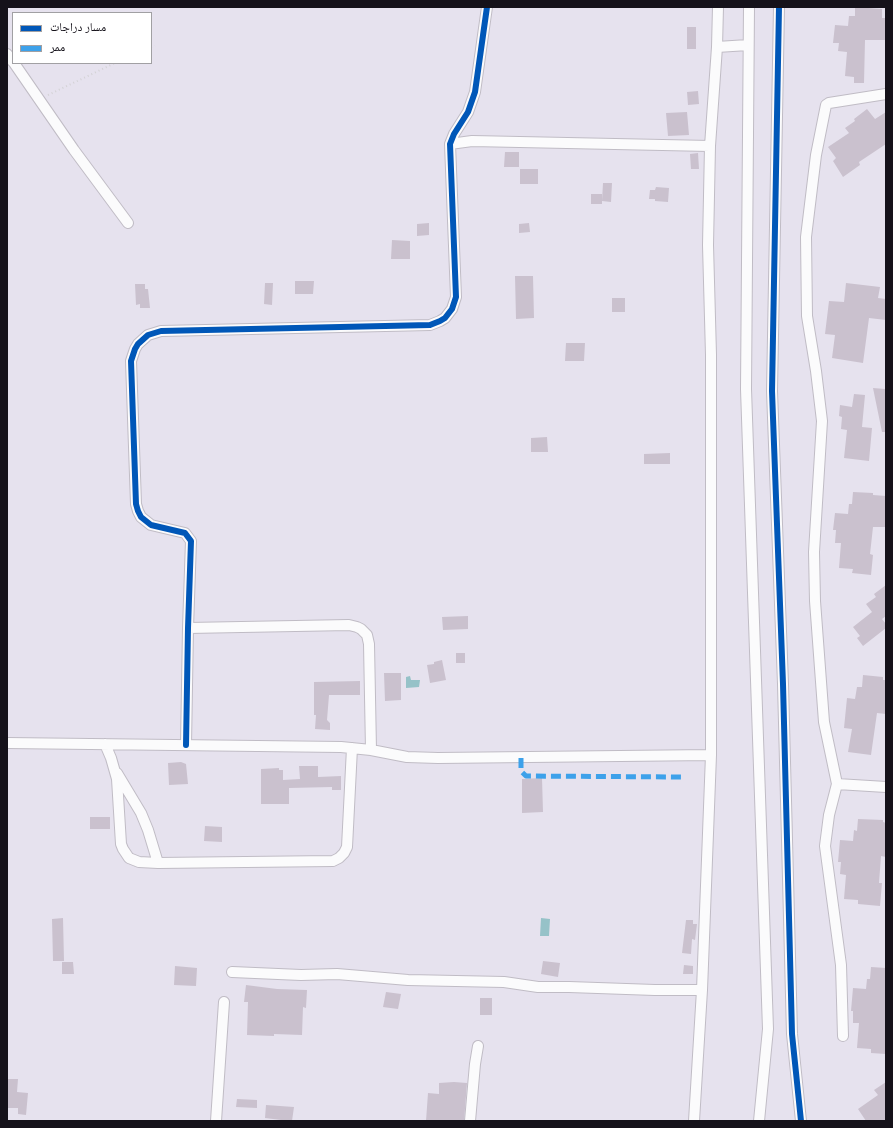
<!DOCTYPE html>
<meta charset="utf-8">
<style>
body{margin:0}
#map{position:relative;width:893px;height:1128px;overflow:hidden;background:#e6e2ee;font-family:"IBM Plex Serif","Noto Naskh Arabic",serif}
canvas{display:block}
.frame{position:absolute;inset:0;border:8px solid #15121a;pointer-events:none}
.legend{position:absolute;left:12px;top:12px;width:140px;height:52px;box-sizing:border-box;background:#fff;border:1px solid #a1a0a3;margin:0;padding:5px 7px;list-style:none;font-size:12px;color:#15121a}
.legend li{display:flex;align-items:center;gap:8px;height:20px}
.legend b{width:20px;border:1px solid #a1a0a3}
</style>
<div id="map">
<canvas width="893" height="1128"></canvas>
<div class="frame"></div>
<ul class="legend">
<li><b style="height:5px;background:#0057b8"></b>مسار دراجات</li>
<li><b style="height:5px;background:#3da1ea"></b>ممر</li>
</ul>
</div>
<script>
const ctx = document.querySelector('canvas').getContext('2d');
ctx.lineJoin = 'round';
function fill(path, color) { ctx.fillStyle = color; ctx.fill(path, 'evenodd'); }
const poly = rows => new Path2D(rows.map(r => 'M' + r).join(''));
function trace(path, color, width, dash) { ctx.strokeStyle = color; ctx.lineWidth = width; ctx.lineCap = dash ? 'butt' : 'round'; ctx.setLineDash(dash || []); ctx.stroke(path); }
const water = poly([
 [410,676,411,680,420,680,419,687,406,688,406,677],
 [541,918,550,919,549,936,540,936]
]);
const building = poly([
 [855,7,882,9,882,18,886,18,886,40,865,40,864,83,854,83,854,77,845,76,847,52,838,51,839,43,833,43,835,25,848,26,849,16,855,16],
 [687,27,696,27,696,49,687,49],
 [698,91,699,104,688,105,687,92],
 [867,109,875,119,886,112,886,144,859,162,860,165,843,177,833,161,836,158,828,147,849,133,845,128,855,121,854,119],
 [687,112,689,135,668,136,666,113],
 [505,152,519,152,519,167,504,167],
 [698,153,699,169,691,169,690,154],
 [520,169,538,169,538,184,520,184],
 [603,183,612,183,611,202,602,201],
 [656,187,669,188,668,202,655,201,655,199,649,199,650,190,655,190],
 [591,194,602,194,602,204,591,204],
 [429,223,429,235,417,236,417,224],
 [529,223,530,232,519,233,519,224],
 [392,240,410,241,410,259,391,259],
 [515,276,533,276,534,318,516,319],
 [295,281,314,281,313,294,295,294],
 [265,283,273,283,272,305,264,304],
 [846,283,880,287,878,298,886,299,886,320,869,318,863,363,832,358,835,335,825,334,829,301,844,302],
 [135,284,145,284,145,289,148,289,150,308,140,308,140,304,136,305],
 [612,298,625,298,625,312,612,312],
 [566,343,585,343,584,361,565,361],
 [873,388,885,389,886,432,882,432],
 [854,394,865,395,862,427,872,428,869,461,844,458,847,430,841,429,842,417,839,416,840,405,852,407],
 [547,437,548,452,531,452,531,438],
 [670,453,670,464,644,464,644,454],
 [853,492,873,493,873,495,886,496,886,527,873,527,870,554,873,555,871,575,852,573,853,569,839,568,841,543,835,543,836,530,833,530,835,513,848,514,849,504,852,504],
 [886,585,886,616,882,619,886,624,886,628,863,646,857,638,860,636,853,627,872,612,866,604,876,597,874,594],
 [468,616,468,629,443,630,442,617],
 [456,653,465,653,465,663,456,663],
 [442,660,446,680,430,683,427,665,434,664,434,662],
 [384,673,401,673,401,700,385,701],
 [863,675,883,677,883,680,886,680,886,714,877,713,871,755,848,752,852,729,844,728,847,698,855,699,857,687,862,687],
 [360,681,360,695,329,695,327,720,330,723,330,730,315,729,316,715,314,715,314,682],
 [181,762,186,764,188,784,169,785,168,763],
 [299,766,318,766,318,777,341,776,341,790,332,790,332,787,289,788,289,804,261,804,261,769,279,768,279,770,283,770,283,780,300,779],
 [542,778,543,812,522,813,522,779],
 [90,817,110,817,110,829,90,829],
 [858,819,883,820,883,822,886,823,886,857,881,856,879,883,882,883,880,906,858,904,858,900,844,899,846,875,840,874,841,862,838,862,840,840,853,841,854,830,857,831],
 [205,826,222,827,222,842,204,841],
 [63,918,64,961,53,961,52,919],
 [686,920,693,920,693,924,697,924,695,940,692,939,691,954,682,953],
 [543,961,560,963,558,977,541,974],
 [62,962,73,962,74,974,62,974],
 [684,965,693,966,693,974,683,974],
 [175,966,197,968,196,986,174,985],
 [871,967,886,968,885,1018,886,1018,886,1054,871,1053,871,1049,857,1048,859,1023,853,1023,853,1011,851,1011,853,988,866,989,867,979,870,979],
 [246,985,277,989,307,990,306,1008,303,1007,302,1035,274,1034,274,1036,247,1035,248,1002,244,1002],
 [386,992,401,994,398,1009,383,1007],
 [480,998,492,998,492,1015,480,1015],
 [7,1079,18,1079,17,1092,28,1093,26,1115,18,1114,18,1108,7,1108],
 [454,1082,467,1083,464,1121,426,1121,428,1093,439,1094,439,1083],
 [886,1082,886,1121,866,1121,858,1109,878,1095,874,1090],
 [237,1099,257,1100,257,1108,236,1107],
 [266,1105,294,1107,292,1121,280,1121,281,1120,265,1118]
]);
const path = poly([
 [151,47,155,46],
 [48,95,115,63]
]);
const minor = poly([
 [749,7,746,389,768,1029,759,1121],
 [779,7,772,391,783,684,792,1034,801,1121],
 [717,47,748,45],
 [7,54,13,62],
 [14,63,74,150,128,223],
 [886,94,829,103,826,105,816,155,806,237,807,316,816,371,822,421,814,552,815,601,824,722,837,784,886,787],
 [450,144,472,141,710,146],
 [188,628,349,625,357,627,361,629,367,635,369,644,371,750],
 [7,743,341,747,371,750,407,757,438,758,711,755],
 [105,744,111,758,117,779,121,844,123,849,129,858,139,862,158,863,333,861,339,858,344,853,347,847,352,748],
 [186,745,188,628,191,541,185,533,151,525,141,517,138,511,136,504,131,361,135,349,138,344,148,335,161,331,430,325,440,321,445,318,452,309,456,297,450,144,454,134,468,112,475,92,487,7],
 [117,773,141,813,148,830,158,863],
 [837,784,829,815,825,846,841,965,843,1036],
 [232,972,301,975,337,974,408,980,504,982,538,987,569,987,655,990,702,990],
 [216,1121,224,1002],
 [470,1121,475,1064,478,1046],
 [694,1121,702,990,711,755,711,355,708,245,710,146,717,47,718,7]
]);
const quiet = poly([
 [521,758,521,771,526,776,683,777]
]);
const cycleway = poly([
 [779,7,772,391,783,684,792,1034,801,1121],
 [186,745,188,628,191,541,185,533,151,525,141,517,138,511,136,504,131,361,135,349,138,344,148,335,161,331,430,325,440,321,445,318,452,309,456,297,450,144,454,134,468,112,475,92,487,7]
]);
fill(water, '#96c2c8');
fill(building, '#cac1ce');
trace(minor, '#c0bcc5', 12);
trace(path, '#d3d2d5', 2, [1, 3]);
trace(minor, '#fbfbfc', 10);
trace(quiet, '#3da1ea', 5, [10, 5]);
trace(cycleway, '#0057b8', 6);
</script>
